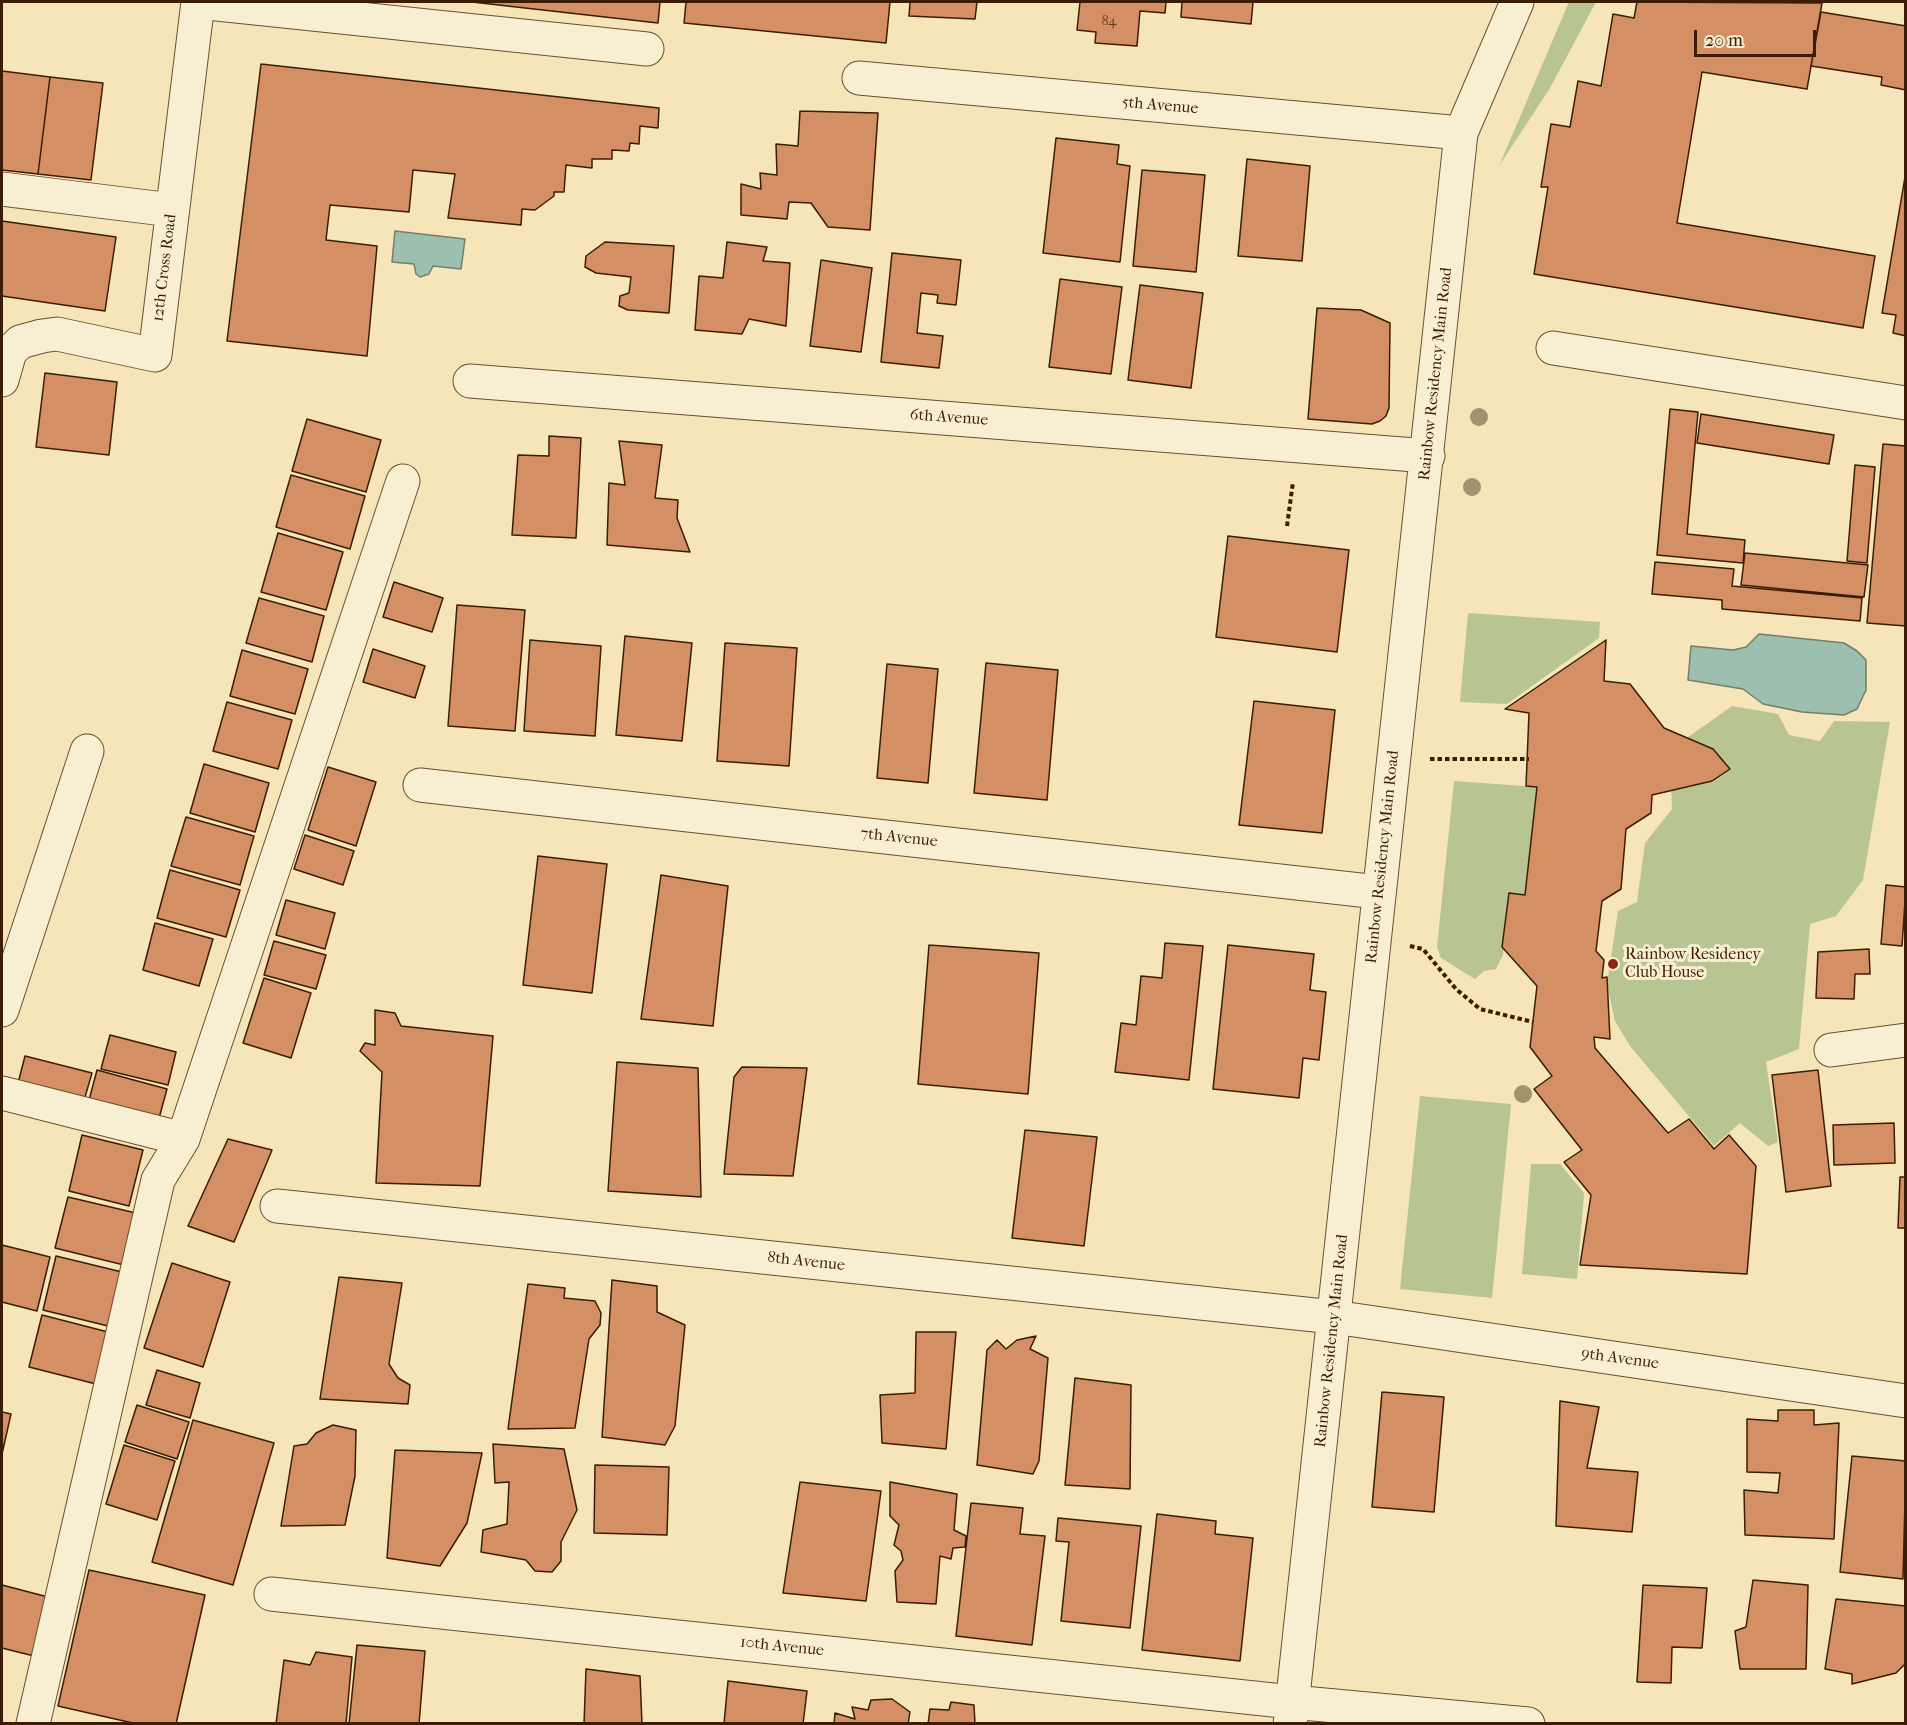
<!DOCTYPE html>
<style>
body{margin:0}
#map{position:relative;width:1907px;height:1725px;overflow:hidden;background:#f5e5b8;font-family:"IM FELL French Canon",serif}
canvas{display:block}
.frame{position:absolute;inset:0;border:3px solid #3b1d05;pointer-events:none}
.scale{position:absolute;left:1694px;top:30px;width:122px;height:27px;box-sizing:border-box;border:3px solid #3b1d05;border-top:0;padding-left:8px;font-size:18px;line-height:21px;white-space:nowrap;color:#3b1d05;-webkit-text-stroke:4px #f8eed1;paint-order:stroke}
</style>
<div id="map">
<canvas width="1907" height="1725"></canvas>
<div class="frame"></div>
<div class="scale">20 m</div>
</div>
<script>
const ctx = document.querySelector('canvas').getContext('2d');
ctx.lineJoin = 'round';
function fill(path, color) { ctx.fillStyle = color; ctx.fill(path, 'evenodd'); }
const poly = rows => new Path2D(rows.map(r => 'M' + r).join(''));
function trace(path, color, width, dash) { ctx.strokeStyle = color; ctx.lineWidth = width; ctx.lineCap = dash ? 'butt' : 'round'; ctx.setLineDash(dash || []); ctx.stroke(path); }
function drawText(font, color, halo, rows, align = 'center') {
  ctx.font = font + ' "IM FELL French Canon",serif'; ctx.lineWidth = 6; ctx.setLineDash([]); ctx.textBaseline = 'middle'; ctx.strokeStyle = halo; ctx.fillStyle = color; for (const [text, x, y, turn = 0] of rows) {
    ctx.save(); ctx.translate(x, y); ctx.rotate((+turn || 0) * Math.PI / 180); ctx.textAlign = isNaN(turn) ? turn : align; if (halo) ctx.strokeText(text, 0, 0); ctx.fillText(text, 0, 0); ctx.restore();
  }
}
const green = poly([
 [1569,2,1596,2,1550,88,1499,166],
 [1468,613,1600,622,1599,638,1507,704,1460,702],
 [1732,706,1778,714,1789,735,1820,741,1834,721,1890,722,1863,880,1836,916,1810,924,1799,1049,1766,1062,1778,1142,1768,1146,1740,1123,1714,1146,1630,1046,1615,1021,1607,984,1618,911,1637,902,1645,843,1672,809,1670,750],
 [1454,781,1537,787,1525,895,1509,894,1503,955,1496,969,1484,971,1475,979,1441,958,1437,947],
 [1420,1096,1511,1104,1492,1298,1400,1289],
 [1531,1164,1560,1164,1584,1193,1577,1279,1522,1274]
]);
const water = poly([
 [395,231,465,239,461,269,433,266,429,274,420,277,416,274,414,264,392,262,395,231],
 [1759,634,1844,643,1857,651,1866,660,1866,690,1857,709,1844,715,1802,712,1763,704,1743,689,1688,680,1691,646,1733,650,1746,647,1759,634]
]);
const building = poly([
 [472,2,660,2,658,23,472,2],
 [686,2,890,2,886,43,684,23,686,2],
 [910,2,977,2,975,19,909,16,910,2],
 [1080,2,1166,2,1165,13,1140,11,1137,46,1095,43,1096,32,1077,30,1080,2],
 [1182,2,1253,2,1251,24,1181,17,1182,2],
 [1637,2,1822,3,1807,89,1702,72,1677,223,1875,256,1863,328,1534,274,1548,187,1541,187,1551,124,1570,127,1578,81,1601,86,1613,14,1634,18,1637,2],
 [1821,12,1906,26,1906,90,1881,85,1882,77,1811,66,1821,12],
 [261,64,659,108,658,128,640,126,639,144,630,143,629,151,612,150,612,159,592,159,592,168,566,165,564,192,554,192,554,196,535,210,522,209,521,225,448,218,455,174,413,170,409,212,330,205,326,240,377,246,367,356,227,341,261,64],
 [2,71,50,77,38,174,2,170,2,71],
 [50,77,103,83,91,180,38,174,50,77],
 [800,111,878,113,870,230,828,227,811,203,789,202,787,219,741,215,741,184,761,189,760,173,777,175,776,144,798,146,800,111],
 [1056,138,1119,145,1117,164,1130,166,1120,262,1043,253,1056,138],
 [1247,159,1310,166,1302,261,1238,256,1247,159],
 [1142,170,1205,175,1196,272,1133,266,1142,170],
 [1906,171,1906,336,1893,333,1896,315,1882,313,1906,171],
 [2,221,116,237,105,311,2,296,2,221],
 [605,242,674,246,669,313,628,310,619,306,620,296,629,293,631,277,596,273,585,267,586,256,605,242],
 [727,242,767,247,763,261,790,263,786,326,749,319,742,334,695,330,699,276,723,278,727,242],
 [892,253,961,260,956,305,937,303,938,295,921,293,917,333,943,336,939,368,881,362,892,253],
 [821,260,872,268,861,352,810,346,821,260],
 [1060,279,1122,287,1111,374,1049,367,1060,279],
 [1140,285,1203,293,1191,388,1128,380,1140,285],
 [1317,308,1361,310,1390,323,1389,408,1386,416,1380,421,1372,424,1308,419,1317,308],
 [45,373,117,382,109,455,36,447,45,373],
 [1670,409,1698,412,1687,534,1745,540,1743,563,1657,555,1670,409],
 [1701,414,1834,435,1829,464,1697,443,1701,414],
 [307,419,381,440,366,492,292,471,307,419],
 [549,436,581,438,576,538,512,535,518,455,549,456,549,436],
 [619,441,662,445,655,498,678,500,677,518,690,552,607,545,609,483,625,485,619,441],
 [1883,444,1906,446,1906,626,1867,623,1883,444],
 [1855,465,1875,467,1867,563,1847,561,1855,465],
 [291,475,365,496,350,549,276,527,291,475],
 [278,533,343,552,326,610,261,592,278,533],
 [1228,536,1349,550,1337,652,1216,637,1228,536],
 [1745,553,1868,565,1864,597,1741,585,1745,553],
 [1655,562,1734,569,1732,586,1862,598,1860,621,1722,609,1722,600,1652,594,1655,562],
 [394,582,443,598,432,632,383,617,394,582],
 [259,598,324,616,312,662,246,643,259,598],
 [457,605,525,610,515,731,448,726,457,605],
 [625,636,692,643,682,741,616,735,625,636],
 [530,640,601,646,595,736,524,731,530,640],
 [1606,640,1604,681,1630,684,1664,728,1713,749,1730,769,1712,781,1652,795,1651,813,1626,829,1621,889,1602,901,1596,951,1604,960,1602,978,1607,977,1610,1039,1594,1037,1595,1048,1668,1133,1689,1119,1714,1149,1729,1135,1756,1166,1747,1274,1580,1265,1591,1195,1564,1162,1582,1150,1534,1089,1552,1076,1530,1047,1537,986,1502,947,1509,893,1525,895,1537,787,1526,786,1529,713,1505,709,1606,640],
 [725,643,797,648,789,766,717,761,725,643],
 [373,649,425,666,415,698,363,682,373,649],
 [242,650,308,669,295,714,230,696,242,650],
 [986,663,1058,670,1047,800,974,793,986,663],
 [887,664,938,669,928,783,877,778,887,664],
 [1254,701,1335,710,1322,833,1239,825,1254,701],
 [227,702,292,720,278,769,213,751,227,702],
 [204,764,269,783,255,832,190,813,204,764],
 [328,767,376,782,356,846,308,830,328,767],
 [186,817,254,836,240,885,171,866,186,817],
 [305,835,354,851,343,885,294,869,305,835],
 [538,856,607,864,592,993,523,985,538,856],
 [170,870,240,890,226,937,157,918,170,870],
 [661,875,728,886,713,1026,641,1019,661,875],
 [1886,885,1906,887,1902,946,1881,944,1886,885],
 [286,900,335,913,325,949,276,935,286,900],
 [155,923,213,939,199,986,143,970,155,923],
 [274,941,326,955,316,989,264,975,274,941],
 [1165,943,1203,946,1189,1080,1115,1072,1121,1023,1136,1025,1141,976,1162,978,1165,943],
 [929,945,1039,953,1028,1094,918,1084,929,945],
 [1228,945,1314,954,1310,990,1326,992,1319,1060,1303,1058,1299,1098,1213,1089,1228,945],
 [1869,949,1870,974,1855,974,1854,999,1816,998,1818,952,1869,949],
 [264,978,311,993,291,1058,243,1043,264,978],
 [375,1010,395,1013,401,1026,493,1036,480,1186,376,1183,382,1072,360,1051,365,1043,375,1045,375,1010],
 [110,1035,176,1052,168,1085,101,1069,110,1035],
 [25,1056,92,1073,83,1104,17,1087,25,1056],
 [617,1062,698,1068,701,1197,608,1191,617,1062],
 [742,1067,807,1068,793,1176,724,1174,734,1077,742,1067],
 [97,1070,167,1089,158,1122,88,1104,97,1070],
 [1818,1070,1831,1186,1786,1192,1772,1075,1818,1070],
 [1894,1123,1895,1163,1834,1165,1833,1125,1894,1123],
 [1025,1130,1097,1137,1084,1246,1012,1238,1025,1130],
 [82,1135,143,1150,129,1206,69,1191,82,1135],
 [228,1139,272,1150,234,1242,188,1226,228,1139],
 [1900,1177,1906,1177,1906,1228,1898,1228,1900,1177],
 [68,1197,140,1214,128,1266,55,1248,68,1197],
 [2,1245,50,1257,37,1311,2,1302,2,1245],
 [56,1256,122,1272,108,1326,43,1310,56,1256],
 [172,1263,230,1282,203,1367,144,1348,172,1263],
 [339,1277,402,1283,389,1364,398,1378,410,1385,408,1404,320,1399,339,1277],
 [612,1280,657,1286,657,1312,685,1325,675,1426,665,1445,602,1437,612,1280],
 [528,1284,565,1288,564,1298,595,1301,601,1313,600,1325,589,1339,575,1428,508,1429,528,1284],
 [42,1315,108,1332,96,1384,29,1367,42,1315],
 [916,1332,956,1332,946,1449,882,1443,880,1395,915,1393,916,1332],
 [1036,1336,1030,1349,1048,1358,1039,1461,1033,1474,977,1465,987,1350,997,1340,1006,1349,1017,1340,1036,1336],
 [157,1370,200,1383,190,1418,146,1405,157,1370],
 [1075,1378,1131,1385,1130,1489,1065,1485,1075,1378],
 [1382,1392,1444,1397,1434,1512,1372,1507,1382,1392],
 [1560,1401,1599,1407,1587,1468,1638,1472,1632,1532,1556,1526,1560,1401],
 [137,1405,189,1422,177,1459,125,1442,137,1405],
 [1778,1410,1814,1410,1814,1425,1839,1423,1834,1539,1745,1535,1744,1490,1778,1493,1780,1473,1747,1472,1747,1419,1778,1421,1778,1410],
 [2,1412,11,1414,2,1454,2,1412],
 [193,1420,274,1443,233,1585,152,1562,193,1420],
 [333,1425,356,1430,355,1476,345,1525,281,1526,294,1446,307,1444,316,1433,333,1425],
 [493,1444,564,1449,577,1510,561,1542,561,1561,552,1572,535,1571,526,1560,481,1552,483,1530,507,1524,509,1482,495,1483,493,1444],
 [124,1445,175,1461,157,1520,106,1504,124,1445],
 [395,1450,482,1453,467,1523,440,1566,387,1558,395,1450],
 [1852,1456,1906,1461,1903,1579,1840,1572,1852,1456],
 [595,1465,669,1467,667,1535,594,1533,595,1465],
 [800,1482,881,1491,866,1601,783,1593,800,1482],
 [890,1482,957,1494,954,1530,966,1536,965,1547,953,1548,951,1559,940,1556,936,1604,897,1602,895,1571,903,1560,901,1551,894,1545,899,1525,890,1516,890,1482],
 [971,1503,1023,1508,1020,1534,1045,1536,1032,1645,956,1636,971,1503],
 [1157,1514,1216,1521,1215,1534,1253,1538,1240,1661,1142,1650,1157,1514],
 [1058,1518,1141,1526,1130,1628,1061,1621,1069,1542,1056,1541,1058,1518],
 [89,1570,205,1595,176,1724,137,1724,58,1706,89,1570],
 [1753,1580,1808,1585,1806,1669,1740,1669,1735,1631,1746,1627,1753,1580],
 [2,1585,48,1597,34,1656,2,1648,2,1585],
 [1643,1585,1707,1588,1702,1648,1672,1647,1671,1683,1637,1682,1643,1585],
 [1836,1599,1906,1606,1906,1663,1896,1673,1852,1684,1852,1674,1825,1669,1836,1599],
 [357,1645,425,1651,419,1724,349,1724,357,1645],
 [316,1652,352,1657,346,1724,276,1724,284,1660,310,1665,316,1652],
 [586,1669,640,1676,642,1724,584,1724,586,1669],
 [728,1681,807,1691,803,1724,724,1724,728,1681],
 [892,1699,910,1712,908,1724,834,1724,835,1713,855,1719,852,1707,868,1710,871,1700,892,1699],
 [951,1702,974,1705,975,1724,928,1724,930,1709,949,1710,951,1702]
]);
const path = poly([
 [1287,526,1293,482],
 [1430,759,1529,759],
 [1410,946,1423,949,1456,989,1480,1009,1533,1022]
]);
const street = poly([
 [198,2,647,49],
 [859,78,1461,133],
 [2,189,172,210],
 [1553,348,1906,403],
 [2,380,10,352,20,342,42,336,57,334,155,355,198,2],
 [470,381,1428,456],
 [420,785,1378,892],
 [2,1010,87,751],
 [1831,1050,1906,1040],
 [2,1093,183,1139],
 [277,1206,1334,1317,1906,1401],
 [271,1594,1292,1702,1528,1724],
 [33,1724,158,1180,183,1139,403,481],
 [1290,1724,1461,133,1517,2]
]);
const trees = [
 [1479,417],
 [1472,487],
 [1523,1094]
];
const markers = [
 [1613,964,6,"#8f2418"]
];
const numberNames = [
 ["84",1109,22]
];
const streetNames = [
 ["5th Avenue",1160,106,5],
 ["12th Cross Road",165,268,-83],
 ["Rainbow Residency Main Road",1436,374,-84],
 ["6th Avenue",949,418,4],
 ["7th Avenue",899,838,6],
 ["Rainbow Residency Main Road",1383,857,-84],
 ["8th Avenue",806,1262,6],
 ["Rainbow Residency Main Road",1332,1341,-84],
 ["9th Avenue",1620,1359,8],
 ["10th Avenue",782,1647,6]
];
const poiNames = [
 ["Rainbow Residency",1625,955],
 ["Club House",1625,973]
];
fill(green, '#b8c592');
fill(water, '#9cbfb0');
trace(water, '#757e6c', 1.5);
fill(building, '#d49064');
trace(building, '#3b1d05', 1.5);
trace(street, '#6a4f32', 35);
trace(path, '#3b1d05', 4, [4.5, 3]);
trace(street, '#f8eed1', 33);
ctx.fillStyle = '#a3926d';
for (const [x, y] of trees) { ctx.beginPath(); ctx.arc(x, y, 9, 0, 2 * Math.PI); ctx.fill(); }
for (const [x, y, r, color] of markers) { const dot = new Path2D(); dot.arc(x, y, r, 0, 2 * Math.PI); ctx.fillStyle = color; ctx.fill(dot); trace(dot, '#f8eed1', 2); }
drawText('14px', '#613a1d', null, numberNames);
drawText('16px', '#3b1d05', '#f8eed1', streetNames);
drawText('16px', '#3b1d05', '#f8eed1', poiNames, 'left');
</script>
